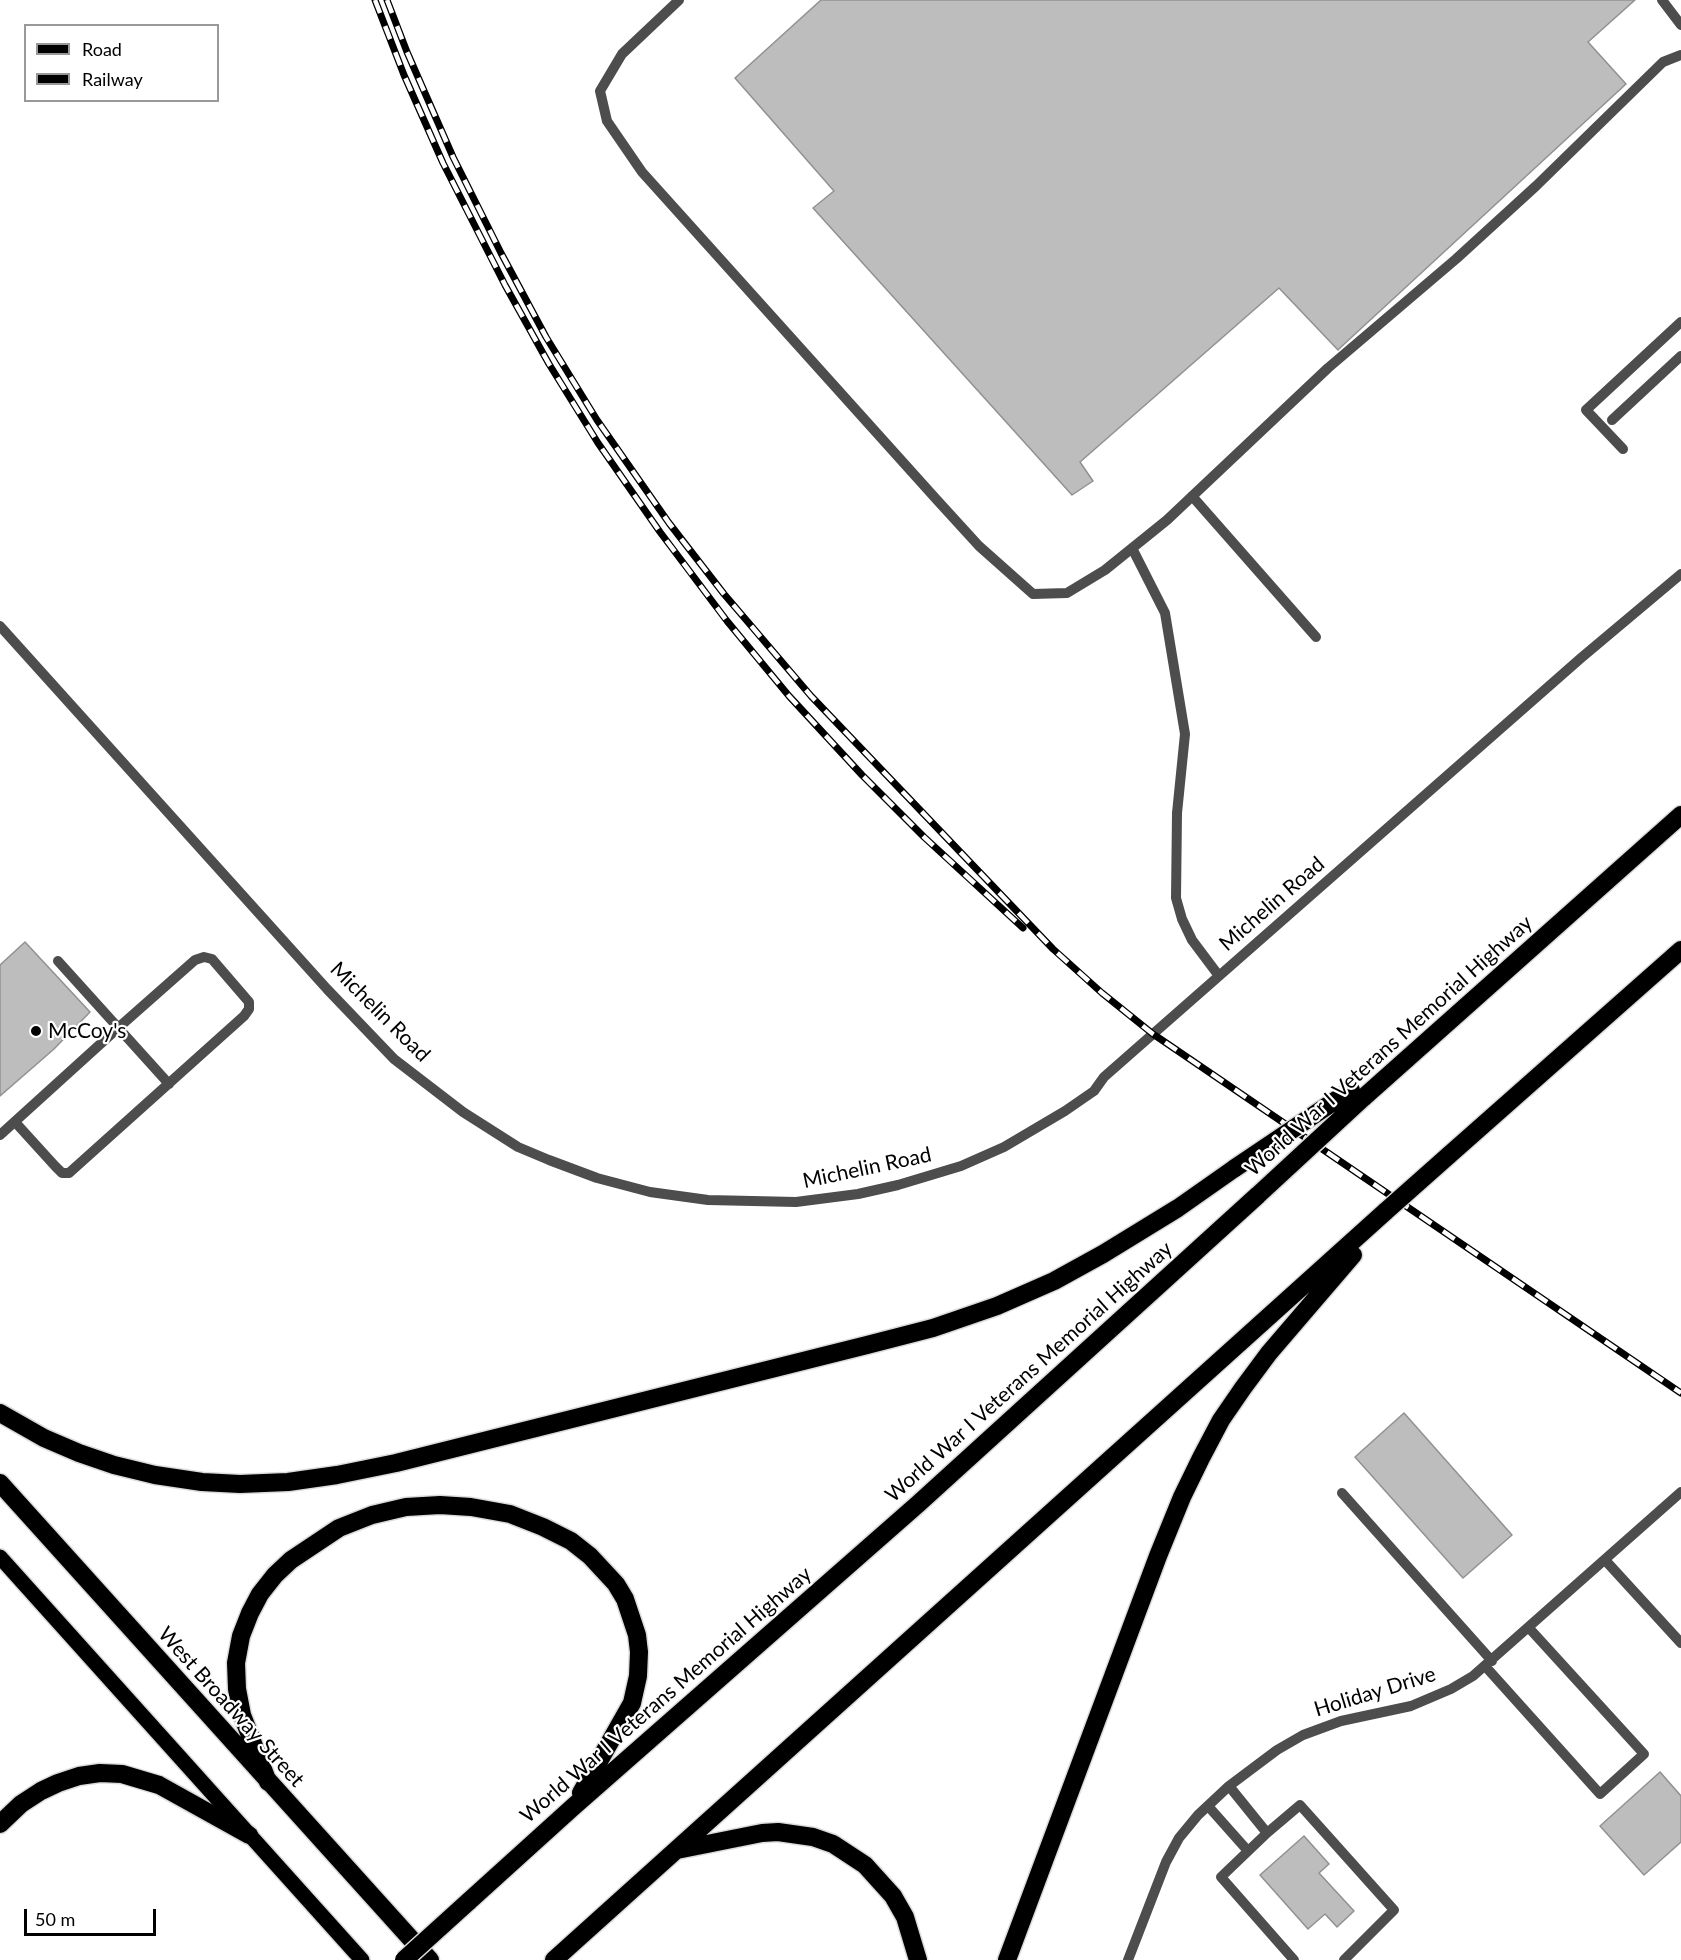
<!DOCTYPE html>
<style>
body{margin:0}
#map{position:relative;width:1681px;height:1960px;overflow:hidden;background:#fff;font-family:Lato,sans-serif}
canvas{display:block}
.legend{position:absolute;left:24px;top:24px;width:195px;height:78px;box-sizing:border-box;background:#fff;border:2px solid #999;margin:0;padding:8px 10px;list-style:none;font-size:18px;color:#000}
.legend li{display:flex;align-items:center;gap:12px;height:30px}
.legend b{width:30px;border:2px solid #999}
.scale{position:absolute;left:24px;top:1909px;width:132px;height:27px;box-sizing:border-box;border:3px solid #000;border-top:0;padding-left:8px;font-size:18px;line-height:21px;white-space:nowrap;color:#000;-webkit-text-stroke:4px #fff;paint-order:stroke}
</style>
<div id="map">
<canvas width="1681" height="1960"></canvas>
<ul class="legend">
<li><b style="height:8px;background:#000"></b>Road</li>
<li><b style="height:8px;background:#000"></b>Railway</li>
</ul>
<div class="scale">50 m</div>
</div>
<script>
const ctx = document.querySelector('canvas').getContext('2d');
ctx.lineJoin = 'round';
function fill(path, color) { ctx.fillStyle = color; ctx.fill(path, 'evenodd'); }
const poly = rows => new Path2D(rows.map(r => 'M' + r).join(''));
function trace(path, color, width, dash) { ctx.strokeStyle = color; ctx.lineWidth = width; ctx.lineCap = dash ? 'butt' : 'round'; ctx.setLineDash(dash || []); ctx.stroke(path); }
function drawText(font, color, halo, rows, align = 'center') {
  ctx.font = font + ' Lato,sans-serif'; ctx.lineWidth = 4.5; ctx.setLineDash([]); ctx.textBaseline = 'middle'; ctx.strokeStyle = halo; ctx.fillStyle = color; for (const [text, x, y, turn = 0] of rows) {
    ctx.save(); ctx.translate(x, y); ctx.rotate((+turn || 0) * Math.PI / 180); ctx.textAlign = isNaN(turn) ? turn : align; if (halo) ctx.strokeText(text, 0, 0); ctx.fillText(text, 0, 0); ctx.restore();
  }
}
const building = poly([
 [821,0,1635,0,1588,42,1626,84,1341,347,1338,350,1279,288,1080,462,1093,481,1072,495,813,208,834,191,735,78,821,0],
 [25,942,90,1012,54,1049,0,1096,0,965,25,942],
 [1404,1413,1512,1535,1463,1578,1355,1457,1404,1413],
 [1660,1772,1681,1796,1681,1842,1644,1875,1600,1826,1660,1772],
 [1304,1836,1329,1864,1319,1873,1354,1911,1337,1927,1325,1914,1308,1929,1260,1875,1304,1836]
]);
const minor = poly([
 [679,0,622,54,600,91,607,121,642,172,937,500,979,546,1033,594,1067,593,1105,570,1167,520,1328,368,1456,259,1536,186,1663,62,1681,55],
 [1662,0,1681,25],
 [1612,420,1681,356],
 [1623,449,1586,410,1681,322],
 [1192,496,1316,637],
 [1132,548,1165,613,1185,734,1177,813,1176,898,1182,919,1192,940,1219,976],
 [0,626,327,989,394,1059,463,1112,518,1147,549,1160,597,1178,650,1192,708,1200,796,1202,858,1194,898,1185,961,1166,1004,1147,1065,1111,1094,1091,1104,1077,1581,658,1681,574],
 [58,961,169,1084],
 [0,1135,118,1028,195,960,204,957,212,959,249,1002,249,1009,244,1016,69,1173,62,1173,55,1166,15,1122],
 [1342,1493,1492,1661],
 [1605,1560,1681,1643],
 [1485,1666,1600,1794,1644,1754,1529,1628],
 [1229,1786,1267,1833],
 [1208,1806,1248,1851],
 [1128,1960,1166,1862,1179,1838,1198,1815,1229,1786,1277,1750,1303,1735,1341,1721,1411,1706,1451,1689,1473,1676,1681,1492],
 [1294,1960,1221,1877,1267,1833,1300,1805,1394,1910,1344,1960]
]);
const major = poly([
 [0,1557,362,1960]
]);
const highway = poly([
 [1363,1098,1681,815],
 [1448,1156,1681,950],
 [0,1413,44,1438,79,1453,114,1465,155,1475,202,1482,240,1484,288,1482,337,1475,396,1463,867,1345,933,1328,997,1306,1054,1281,1103,1254,1178,1208,1235,1168],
 [0,1483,430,1960],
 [268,1782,242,1715,237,1689,236,1663,241,1636,250,1613,260,1594,275,1575,291,1560,339,1528,372,1515,406,1507,440,1505,471,1507,510,1514,543,1527,571,1541,590,1556,616,1584,625,1599,637,1635,639,1652,638,1676,632,1703,581,1793],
 [0,1824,21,1804,41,1791,58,1783,79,1776,100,1773,122,1774,159,1785,249,1835],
 [677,1850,762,1833,778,1832,813,1837,833,1844,865,1865,893,1896,905,1917,918,1960],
 [468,1902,573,1807,918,1504,1258,1195],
 [554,1960,1386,1211],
 [1007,1960,1158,1556,1182,1497,1201,1458,1221,1420,1243,1388,1269,1353,1353,1255]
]);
const rail = poly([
 [375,0,404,75,443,163,505,285,549,364,598,443,660,532,727,621,789,696,862,775,924,837,1023,928],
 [387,0,407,52,453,157,501,253,546,337,597,420,669,523,724,594,811,696,1053,949,1102,993,1153,1034,1681,1393]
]);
const highwayBridge = poly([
 [1235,1168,1351,1090],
 [1258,1195,1363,1098],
 [1386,1211,1448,1156],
 [404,1960,468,1902]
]);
const markers = [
 [36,1031,6,"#000"]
];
const streetNames = [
 ["Michelin Road",1272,904,-41],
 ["Michelin Road",380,1012,45],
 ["World War I Veterans Memorial Highway",1389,1046,-42],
 ["Michelin Road",867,1168,-12],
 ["World War I Veterans Memorial Highway",1029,1372,-42],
 ["Holiday Drive",1375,1692,-17],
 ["World War I Veterans Memorial Highway",666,1695,-41],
 ["West Broadway Street",231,1707,48]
];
const poiNames = [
 ["McCoy's",48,1031]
];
fill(building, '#bdbdbd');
trace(building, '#919191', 1.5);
trace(major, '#dbdbdb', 18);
trace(highway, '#dbdbdb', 21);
trace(minor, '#4d4d4d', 10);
trace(major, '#000', 15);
trace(highway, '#000', 18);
trace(rail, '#000', 7);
trace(rail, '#fff', 4.5, [14]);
trace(highwayBridge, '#dbdbdb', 21, []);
trace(highwayBridge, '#000', 18);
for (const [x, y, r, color] of markers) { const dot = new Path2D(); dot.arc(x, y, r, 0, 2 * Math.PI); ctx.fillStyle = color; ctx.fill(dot); trace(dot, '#fff', 2); }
drawText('21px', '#000', '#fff', streetNames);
drawText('21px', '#000', '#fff', poiNames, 'left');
</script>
